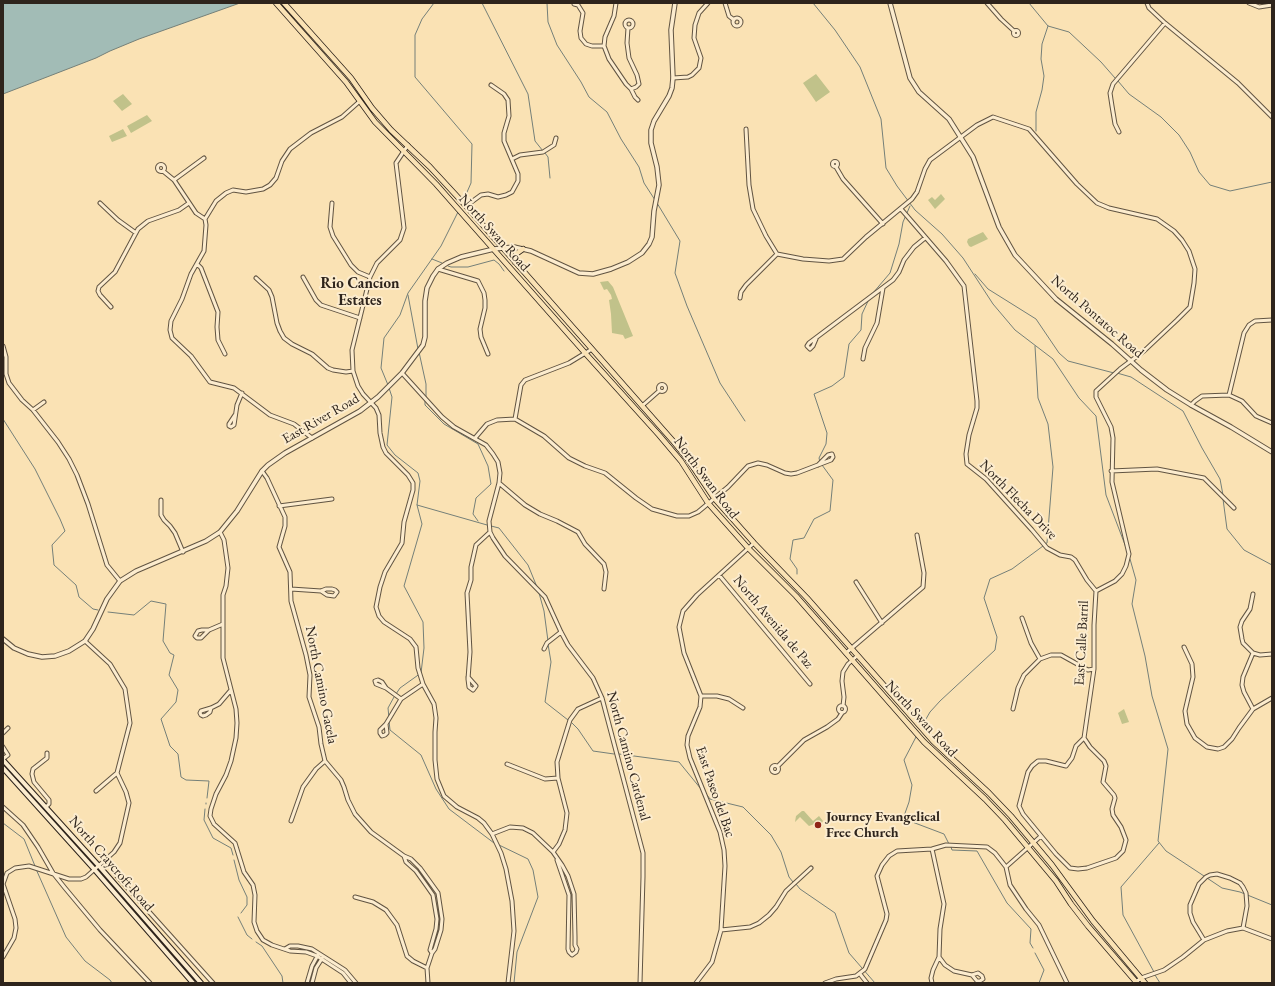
<!DOCTYPE html>
<style>
body{margin:0}
#map{position:relative;width:1275px;height:986px;overflow:hidden;background:#fae2b4;font-family:"EB Garamond",serif}
canvas{display:block}
.frame{position:absolute;inset:0;border:4px solid #2e241c;pointer-events:none}
</style>
<div id="map">
<canvas width="1275" height="986"></canvas>
<div class="frame"></div>
</div>
<script>
const ctx = document.querySelector('canvas').getContext('2d');
ctx.lineJoin = 'round';
function fill(path, color) { ctx.fillStyle = color; ctx.fill(path, 'evenodd'); }
const poly = rows => new Path2D(rows.map(r => 'M' + r).join(''));
function trace(path, color, width, dash) { ctx.strokeStyle = color; ctx.lineWidth = width; ctx.lineCap = dash ? 'butt' : 'round'; ctx.setLineDash(dash || []); ctx.stroke(path); }
function drawText(font, color, halo, rows, align = 'center') {
  ctx.font = font + ' "EB Garamond",serif'; ctx.lineWidth = 4; ctx.setLineDash([]); ctx.textBaseline = 'middle'; ctx.strokeStyle = halo; ctx.fillStyle = color; for (const [text, x, y, turn = 0] of rows) {
    ctx.save(); ctx.translate(x, y); ctx.rotate((+turn || 0) * Math.PI / 180); ctx.textAlign = isNaN(turn) ? turn : align; if (halo) ctx.strokeText(text, 0, 0); ctx.fillText(text, 0, 0); ctx.restore();
  }
}
const green = poly([
 [816,74,830,92,816,102,803,83],
 [123,94,132,104,122,111,113,101],
 [147,115,152,121,131,133,127,126],
 [123,129,127,136,112,142,109,136],
 [941,194,945,199,935,209,928,200,932,197,935,200],
 [983,232,988,239,971,247,969,246,967,242,968,239],
 [608,281,613,287,633,336,625,339,623,335,612,333,611,314,609,300,612,299,611,295,607,289,604,290,600,282],
 [1124,709,1129,722,1122,724,1118,713],
 [802,811,804,811,813,821,819,816,823,821,820,825,817,823,809,826,800,817,795,822,796,816]
]);
const water = poly([
 [3,3,240,3,139,39,110,51,96,58,3,94,3,3]
]);
const stream = poly([
 [434,3,422,19,415,35,415,77,472,144,471,183,464,199],
 [482,3,528,94,535,141,543,151],
 [547,3,548,22,557,45,581,82,589,97,607,112,621,139,639,167,644,183,655,200],
 [813,3,835,30,860,67,881,119,886,168,897,186,915,210,942,234,963,258,993,304,1015,330,1053,359,1079,398,1096,416,1106,495,1127,550],
 [1029,3,1048,26,1069,32,1101,62,1115,78],
 [1118,81,1129,94,1161,117,1179,135,1190,152,1199,172,1210,185,1230,191,1272,182],
 [1036,131,1036,112,1042,90,1044,76,1041,59,1042,44,1048,26],
 [545,153,548,157,550,178],
 [657,203,680,241,675,273,687,306,720,383,745,421],
 [432,259,442,263],
 [448,266,451,267,468,267,494,260,499,264,504,271],
 [975,274,988,289,1036,319,1059,353,1068,361,1114,373],
 [873,293,890,273,899,244,903,222,910,206],
 [408,295,418,349],
 [1035,346,1038,398,1048,424,1053,467,1047,543,1045,544],
 [419,352,426,384,426,398],
 [1117,373,1131,377,1183,411,1202,448,1220,479,1223,495],
 [388,385,381,368,384,338,400,315,408,293,441,246,458,212],
 [389,388,392,397,387,445,395,455,418,473,420,481,417,505,487,525],
 [425,401,425,405,444,424,478,444,488,466,491,484,476,498,473,514,478,521],
 [3,419,35,469,60,519,65,531,52,545,54,565,76,585,79,597,93,609,98,610],
 [820,462,819,458,826,444,827,433,814,394,832,386,844,377,849,344,861,330,862,314,869,299],
 [1223,499,1227,529,1244,550,1272,565],
 [491,526,499,528,528,565,537,587],
 [1130,559,1136,580,1132,604,1145,656,1152,696,1168,749,1158,841,1166,851,1204,876],
 [797,574,797,569,790,559,793,540,804,538,814,519,830,511,833,480,822,465],
 [539,593,544,611,548,641],
 [108,612,134,615,151,601,166,604,163,641,170,653,174,655,169,675,178,690,176,702,161,719,170,746,178,754,181,777,186,780,209,781,207,798],
 [548,644,551,662,545,702,568,720],
 [396,694,400,688,421,673,424,648,423,622,404,586,422,524,417,505],
 [389,718,388,708,394,697],
 [389,721,390,730,421,755,436,789,449,809,494,843],
 [572,723,578,729,593,751,614,754],
 [922,726,930,712,940,701,995,650,997,637,984,598,990,579,1012,569,1043,546],
 [916,737,904,760,912,785,909,802,904,816,907,820,944,834,949,844],
 [619,754,679,762,701,789],
 [707,795,710,799,743,807,771,835,781,852,789,877,793,882],
 [206,804,206,803],
 [205,809,204,820,213,838,231,848,233,855],
 [3,823,24,839,35,866],
 [499,845,528,859,533,870,538,897,517,952,514,983],
 [951,847,952,850,977,851,1007,903,1031,929,1030,943,1033,948],
 [234,860,239,880,247,897,247,905,241,913],
 [36,869,66,937,85,961,110,980,112,983],
 [1207,878,1222,888,1240,892,1272,905],
 [796,884,800,889,835,913,849,953,875,983],
 [238,917,247,935,252,939],
 [256,942,262,946,282,976,283,983],
 [1035,953,1044,970,1039,983],
 [1154,972,1123,915,1121,887,1159,843],
 [1155,975,1160,983]
]);
const minor = poly([
 [616,3,614,16,605,37,604,46,609,59,626,84,631,89,636,87,639,84,637,75,629,58,627,43,628,28],
 [725,3,729,16,734,20],
 [987,3,1001,19,1014,31],
 [1147,3,1149,8,1165,23,1238,83,1272,117],
 [1249,3,1259,7,1272,5],
 [574,4,578,5,583,13,580,31,581,38,586,44,592,46,604,46],
 '733 22a4 4 0 1 1 8 0a4 4 0 1 1-8 0Z',
 '625 24a4 4 0 1 1 8 0a4 4 0 1 1-8 0Z',
 '1013.5 33a2.5 2.5 0 1 1 5 0a2.5 2.5 0 1 1-5 0Z',
 [673,78,688,77,692,75,699,68,701,58,694,38,695,25,699,13,708,3],
 [631,89,635,97,638,100],
 [746,129,749,185,753,209,766,236,777,254],
 [1119,132,1115,124,1112,106,1110,93,1113,84,1165,23],
 [408,145,396,163,404,228,400,240,377,263,370,277,352,350,353,371,358,386,363,394,376,408,379,415,380,433,383,447,386,453,408,475,413,483,413,490,404,522,402,543,385,572,380,587,376,607,379,616,384,622,410,639,416,647,418,668,423,684,434,704,436,718,435,732,435,760,437,779,444,796,457,807,478,818,484,823,492,834,501,853,506,869,512,901,514,931,508,983],
 [512,159,520,155,543,152,554,145,556,138],
 '832.5 164a2.5 2.5 0 1 1 5 0a2.5 2.5 0 1 1-5 0Z',
 '157.5 168a3.5 3.5 0 1 1 7 0a3.5 3.5 0 1 1-7 0Z',
 [836,167,843,179,883,224],
 [163,171,174,180,196,213,205,219,206,225,204,251,191,274,182,299,171,321,170,330,172,338,191,356,210,382,234,388,270,415,294,424,312,438],
 [174,180,204,158],
 [100,203,118,220,136,233],
 [332,203,330,227,333,236,351,265,358,272,370,277],
 [466,206,481,195,488,194,498,197,506,195,512,192,518,181,518,174,504,141,504,133,509,116,508,100,504,94,491,85],
 [205,219,216,201,226,193,233,190,246,192,263,189,270,185,276,178,282,161,290,149,311,133,342,117,360,101],
 [197,264,201,268,218,312,217,327,218,340,225,354],
 [438,269,478,281,484,293,485,300,485,308,480,329,481,337,488,354],
 [303,277,316,300,321,305,360,318],
 [256,278,269,290,272,297,277,323,280,331,284,338,292,344,312,354,328,368,333,370,346,372,353,371],
 [740,298,741,292,746,285,777,254,803,259,829,261,843,259,866,237,912,199,917,192,925,169,930,160,977,125,993,117,1029,129,1077,184,1097,203,1109,208,1157,219,1174,231,1182,240,1189,251,1195,269,1194,283,1190,307,1177,320,1144,351,1120,369,1096,391,1096,397,1111,427,1113,438,1112,482,1129,554,1126,566,1122,574,1115,581,1096,591,1087,580,1075,560,1071,557,1060,555,1047,548,1032,530,986,479,967,464,966,454,969,435,977,408,977,401,964,286,946,261,901,209],
 [111,307,100,295,98,291,99,287,115,272,138,229,148,221,179,210,189,203],
 [816,339,813,346,810,349,807,346,809,343,893,280,899,272,904,260,914,247,925,238],
 [3,346,6,357,6,374,9,383,22,400,33,410,58,442,69,459,77,475,88,504,107,565,120,581],
 [863,359,865,348,877,323,883,288],
 [402,373,442,417,454,427,486,445,493,454,498,462,500,473,499,483,489,521,490,532,493,538,505,556,545,597,561,632,568,645,593,678,602,698,643,853,643,877,640,983],
 '658.5 388a3.5 3.5 0 1 1 7 0a3.5 3.5 0 1 1-7 0Z',
 [1229,395,1244,333,1249,325,1255,321,1272,320],
 [1191,405,1195,401,1202,396,1229,395,1242,401,1256,416,1272,423],
 [642,406,659,391],
 [33,410,44,402],
 [235,415,229,424,229,426,231,427,234,425,237,405,242,393],
 [515,419,521,385,525,380,569,363,592,349],
 [475,438,487,424,497,420,515,419,544,436,569,458,585,466,605,473,636,498,652,509,677,516,689,516,698,512,728,487,748,466,758,463,767,465,785,473,791,474,797,473,831,460,833,457,832,454,828,455,818,465],
 [262,471,267,478,285,517,285,526,279,547,290,572,291,601,306,655,310,675,309,697,319,727,321,744,325,761,341,780,344,787,348,800,355,814,371,832,404,856,411,859,420,868,438,893,442,919,441,930,435,949,432,953,427,968,428,983],
 [1111,471,1157,469,1204,478,1234,508],
 [499,483,525,505,540,514,557,521,578,532,585,544,604,564,606,572,604,589],
 [161,500,161,515,164,520,170,526,175,533,183,552],
 [279,506,332,499],
 [220,532,224,540,228,568,226,586,223,595,223,658,236,709,237,723,236,738,231,761,226,775,216,794,211,809,210,816,214,824,235,843,244,872,253,885,255,895,254,922,257,931,263,940,272,945,290,951,306,952,317,956,343,973,351,983],
 [719,575,810,684],
 [856,582,882,623],
 [291,589,321,591,326,589,332,589,335,590,337,592,334,596,327,595,321,591],
 [1253,594,1250,609,1242,621,1240,627,1242,639,1243,643,1253,653,1260,655,1272,654],
 [1022,618,1031,643,1040,659],
 [209,630,202,630,198,631,195,636,197,638,201,638,209,630,223,624],
 [1184,647,1192,664,1193,677,1185,711,1187,724,1195,738,1207,747,1218,749,1224,747,1232,739,1239,728,1253,709,1272,698],
 [544,649,547,643,561,632],
 [846,653,923,587,924,573,917,535],
 [1253,653,1243,677,1242,685,1244,692,1253,709],
 [468,677,476,686,473,690,469,687,468,679,470,652,467,593,471,580,471,567,476,545,490,532],
 [386,688,376,684,375,681,378,680,382,682,386,688,401,699],
 [701,696,717,696,729,699,743,708],
 '838.5 709a3.5 3.5 0 1 1 7 0a3.5 3.5 0 1 1-7 0Z',
 [843,706,844,697,842,681,843,672,848,664,857,656],
 [211,708,210,712,206,715,203,716,201,715,200,713,201,711,211,708,219,704,231,690],
 [1013,709,1018,688,1024,675,1040,659,1051,655,1061,655,1088,670,1094,669],
 [386,724,387,733,385,735,382,736,380,733,380,730,386,724,401,699,423,684],
 [3,733,8,728],
 [1084,738,1090,747,1104,761,1106,766,1103,782,1114,795,1115,798,1112,809,1113,815,1121,827,1126,840,1123,851,1116,858,1087,868,1078,869,1070,868,1056,854,1023,814,1019,806,1028,772,1032,766,1038,761,1046,761,1066,766,1072,758,1076,746,1084,738,1094,669,1094,625,1096,591],
 [3,747,8,755,3,759],
 [507,764,545,779,558,778],
 '771.5 769a3.5 3.5 0 1 1 7 0a3.5 3.5 0 1 1-7 0Z',
 [778,766,804,740,827,727,838,719,842,713],
 [96,791,117,773],
 [3,807,23,825,38,847,53,873,65,888,100,930,150,983],
 [46,807,49,804,49,800,34,782,32,774,33,769,47,758,47,753],
 [291,821,303,787,316,769,325,761],
 [492,834,510,827,523,828,533,833,553,852,562,865,568,876,574,894,575,937,575,945,577,949,576,952,572,955,569,952,568,949,569,895,557,860],
 [932,849,944,904,940,929,939,957,933,970,931,978,932,983],
 [553,852,559,844,565,830,567,813,558,778,557,762,570,720,578,709,602,698],
 [404,856,406,862,416,871,426,885,433,895,437,919,436,929,430,950,432,953],
 [107,858,112,864,116,875,213,983],
 [1006,867,1041,836],
 [355,897,373,902,386,910,397,925,407,956,413,961,427,968],
 [721,930,750,927,759,923,769,915,776,907,786,891,811,868],
 [1204,940,1193,922,1190,913,1190,905,1199,884,1206,877,1210,875,1217,874,1230,878,1240,883,1243,887,1246,893,1247,906,1243,928],
 [285,949,290,946,298,946,312,949,345,970,356,983],
 [3,957,14,938,16,928,15,919,3,884,7,873,15,868,29,866,69,879,81,879,86,877,114,852,120,843,129,803,126,792,117,773,130,723,125,689,110,664,85,641],
 [939,957,945,965,954,971,972,975,978,973,982,976,983,979,980,981,977,981,972,975],
 [860,974,867,983],
 [1136,982,1141,978,1164,970,1183,957,1204,940,1227,931,1243,928,1272,939],
 [307,983,312,966,318,955],
 [312,983,316,968,323,957],
 [696,983,712,962,721,930,725,866,724,850,720,832,690,758,687,745,688,736,700,707,701,696,684,653,679,627,683,611,697,595,754,543],
 [825,983,836,979,856,976,865,969,886,920,887,914,877,876,882,865,889,856,897,851,932,849,946,845,987,847,995,853,1006,867,1010,885,1026,909,1039,925,1067,983]
]);
const tertiary = poly([
 [890,3,910,78,919,92,949,119,973,157,999,227,1015,255,1056,299,1112,344,1141,370,1167,390,1191,405,1231,427,1272,452],
 [3,639,14,648,28,654,42,657,55,656,69,651,85,641,93,629,107,599,120,581,136,571,206,541,220,532,237,511,262,471,268,465,285,453,360,411,378,397,402,373,423,345,425,337,425,301,427,288,433,276,438,269,447,263,461,257,494,249,514,247,531,251,579,273,593,274,611,269,628,262,642,253,649,244,652,237,654,211,659,185,657,167,651,143,651,130,654,121,669,96,672,88,673,78,671,30,675,3]
]);
const secondary = poly([
 [3,760,99,866,201,983],
 [3,768,94,869,193,983]
]);
const primary = poly([
 [276,3,346,82,375,122,436,184,586,354,659,435,681,461,708,503,748,548,796,596,924,742,985,799,1005,820,1056,881,1071,904,1088,926,1137,983],
 [284,3,351,78,372,108,391,130,430,167,466,206,673,441,687,458,714,498,754,543,807,598,933,741,989,793,1011,816,1052,865,1093,921,1145,983],
 [515,262,516,254,523,249]
]);
const markers = [
 [818,825,4,"#8f2418"]
];
const streetNames = [
 ["North Swan Road",494,233,48],
 ["North Pontatoc Road",1097,317,41],
 ["East River Road",321,419,-30],
 ["North Swan Road",706,478,53],
 ["North Flecha Drive",1018,500,46],
 ["North Avenida de Paz",773,622,50],
 ["East Calle Barril",1082,643,-87],
 ["North Camino Gacela",321,685,79],
 ["North Swan Road",921,719,47],
 ["North Camino Cardenal",628,756,75],
 ["East Paseo del Bac",715,792,71],
 ["North Craycroft Road",111,864,49]
];
const poiNames = [
 ["Journey Evangelical",826,817],
 ["Free Church",826,833]
];
const neighbourhoodNames = [
 ["Rio Cancion",360,284],
 ["Estates",360,301]
];
fill(green, '#c1c28a');
fill(water, '#a2bcb6');
trace(water, '#747f78', 1);
trace(stream, '#747f78', 1);
trace(minor, '#615442', 5);
trace(tertiary, '#615442', 5.5);
trace(secondary, '#2e241c', 6);
trace(primary, '#2e241c', 6);
trace(minor, '#fcecce', 3);
trace(tertiary, '#fcecce', 3.5);
trace(secondary, '#fcecce', 4);
trace(primary, '#fae2b4', 4.5);
for (const [x, y, r, color] of markers) { const dot = new Path2D(); dot.arc(x, y, r, 0, 2 * Math.PI); ctx.fillStyle = color; ctx.fill(dot); trace(dot, '#fcecce', 1.5); }
drawText('14px', '#2e241c', '#fcecce', streetNames);
drawText('bold 14px', '#2e241c', '#fcecce', poiNames, 'left');
drawText('bold 15px', '#2e241c', '#fcecce', neighbourhoodNames);
</script>
